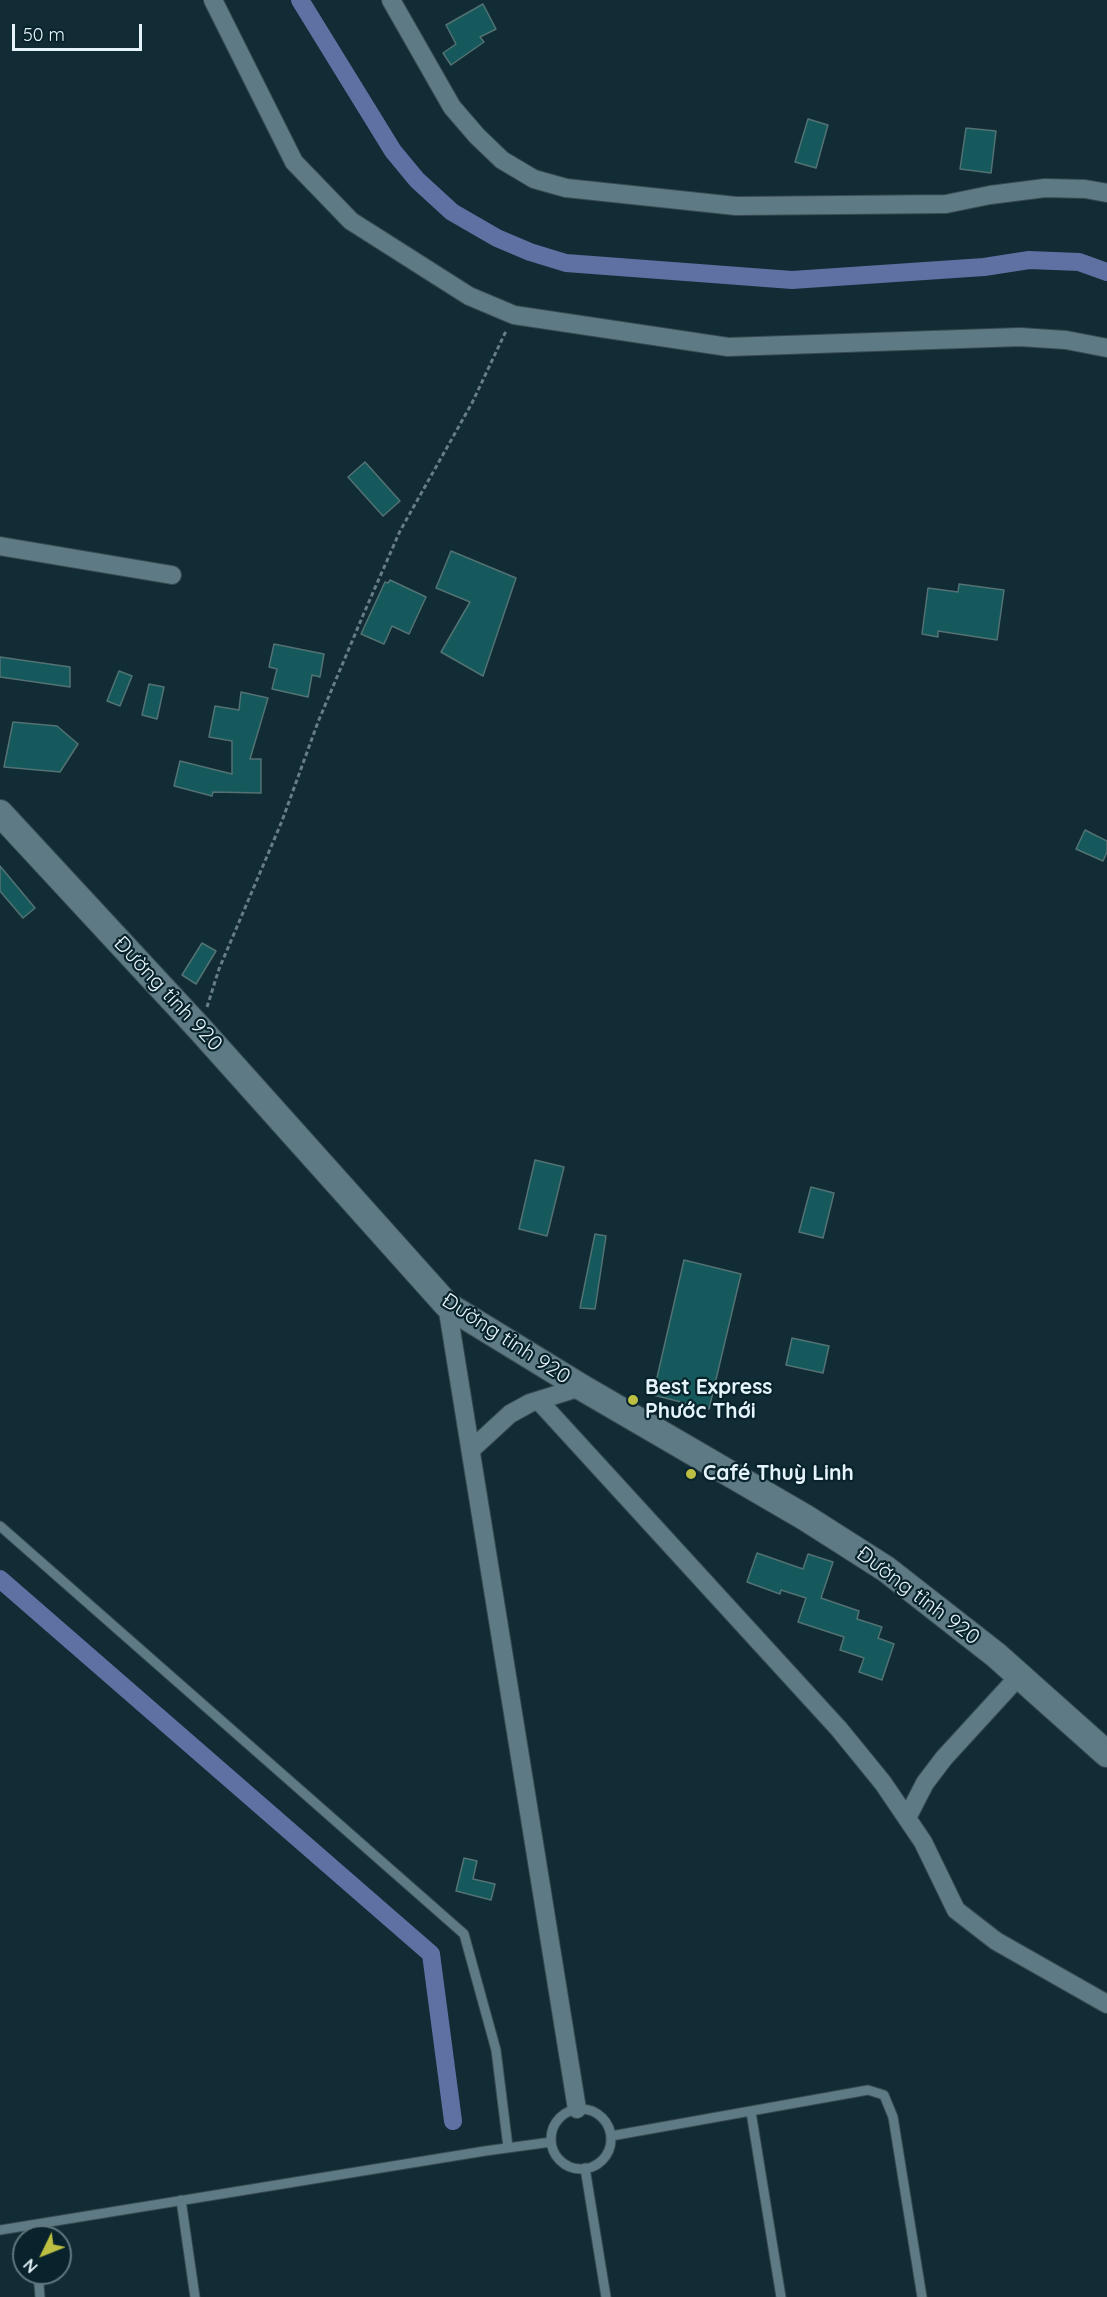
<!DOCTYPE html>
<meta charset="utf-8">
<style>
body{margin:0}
#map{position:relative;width:1107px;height:2297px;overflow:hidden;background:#122c35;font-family:Quicksand,sans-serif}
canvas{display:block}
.north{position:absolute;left:12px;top:2225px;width:60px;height:60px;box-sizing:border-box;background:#08232b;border:2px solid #60777e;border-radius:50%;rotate:227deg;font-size:16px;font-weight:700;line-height:24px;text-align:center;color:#e5f4fa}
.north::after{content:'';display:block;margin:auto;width:21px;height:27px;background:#bdbf43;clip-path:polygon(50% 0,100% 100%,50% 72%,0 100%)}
.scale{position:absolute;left:12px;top:24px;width:130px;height:27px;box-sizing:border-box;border:3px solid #e5f4fa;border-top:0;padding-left:8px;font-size:18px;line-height:21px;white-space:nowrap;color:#e5f4fa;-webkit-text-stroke:4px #08232b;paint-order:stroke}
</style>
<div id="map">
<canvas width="1107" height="2297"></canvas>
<div class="north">N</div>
<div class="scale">50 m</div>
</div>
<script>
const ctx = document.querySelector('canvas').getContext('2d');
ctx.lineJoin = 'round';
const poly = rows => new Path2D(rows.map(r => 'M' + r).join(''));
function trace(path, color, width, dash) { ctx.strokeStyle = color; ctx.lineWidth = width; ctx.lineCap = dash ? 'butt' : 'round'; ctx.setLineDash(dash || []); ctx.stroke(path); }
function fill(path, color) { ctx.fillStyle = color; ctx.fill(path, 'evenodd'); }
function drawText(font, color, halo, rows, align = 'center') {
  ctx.font = font + ' Quicksand,sans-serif'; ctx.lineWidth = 4.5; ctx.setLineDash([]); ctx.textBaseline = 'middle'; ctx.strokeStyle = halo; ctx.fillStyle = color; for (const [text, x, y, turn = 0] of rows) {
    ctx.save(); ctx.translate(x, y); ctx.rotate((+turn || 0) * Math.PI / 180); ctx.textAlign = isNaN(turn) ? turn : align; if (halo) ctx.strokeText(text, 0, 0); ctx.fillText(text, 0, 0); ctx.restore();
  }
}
const canal = poly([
 [300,0,393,151,417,180,452,212,497,238,530,252,566,263,792,280,984,267,1029,260,1079,262,1107,272],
 [0,1579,431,1954,453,2121]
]);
const building = poly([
 [483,4,496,29,480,37,484,42,451,65,443,53,456,44,446,25,483,4],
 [808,119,828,125,816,168,795,162,808,119],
 [966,128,996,131,991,173,960,169,966,128],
 [365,462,400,501,383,516,348,477,365,462],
 [451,551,516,578,483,676,441,652,470,602,436,588,451,551],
 [390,580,426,597,409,634,392,626,384,644,361,634,385,582,388,583,390,580],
 [959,584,1004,590,997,640,938,631,938,637,922,634,928,588,958,592,959,584],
 [274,644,324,654,320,677,312,675,308,697,272,689,277,669,269,667,274,644],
 [0,657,70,667,70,687,0,677,0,657],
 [119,671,132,676,120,706,107,701,119,671],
 [149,684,164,687,157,719,142,715,149,684],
 [241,692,268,698,250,759,261,759,261,793,213,792,212,796,174,786,180,761,232,774,232,741,209,737,215,706,239,710,241,692],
 [13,722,57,726,78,744,60,772,4,767,13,722],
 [1085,830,1107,841,1107,852,1103,861,1076,849,1085,830],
 [0,866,35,908,23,918,0,891,0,866],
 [202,943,216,951,196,984,182,975,202,943],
 [535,1160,564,1167,547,1236,519,1229,535,1160],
 [811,1187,834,1193,823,1238,799,1232,811,1187],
 [595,1234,606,1236,595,1309,580,1308,595,1234],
 [684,1260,741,1274,709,1409,653,1395,684,1260],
 [792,1338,829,1346,823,1373,786,1365,792,1338],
 [757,1553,803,1569,808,1554,833,1562,821,1598,859,1611,857,1619,882,1627,878,1638,894,1644,882,1680,859,1672,864,1658,840,1650,844,1637,798,1622,806,1598,781,1590,780,1594,747,1582,757,1553],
 [464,1858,477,1861,473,1879,495,1884,491,1900,456,1891,464,1858]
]);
const path = poly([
 [207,1007,219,969,282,821,318,722,364,613,400,531,472,403,506,331]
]);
const service = poly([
 [0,1526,464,1934,496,2050,508,2147],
 '551 2139a30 30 0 1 1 60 0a30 30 0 1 1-60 0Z',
 [751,2112,781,2297],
 [611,2136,868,2090,884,2095,893,2117,922,2297],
 [585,2168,606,2297],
 [181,2200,195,2297],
 [33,2225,34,2237],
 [0,2230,485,2151,551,2142],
 [38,2273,40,2297]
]);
const minor = poly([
 [213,0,294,162,351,221,469,296,514,315,728,347,1020,337,1066,340,1107,348],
 [391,0,452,107,477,136,502,160,534,179,566,188,736,206,946,204,990,195,1045,188,1085,189,1107,193],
 [0,546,172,575],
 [447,1305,577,2109],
 [539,1401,839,1729,883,1783,923,1842,956,1910,996,1941,1107,2004],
 [472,1449,510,1414,530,1403,581,1387],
 [907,1818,925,1783,944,1758,1020,1675]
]);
const secondary = poly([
 [0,813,200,1029,447,1305,581,1387,806,1518,886,1569,996,1655,1107,1754]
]);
const markers = [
 [633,1400,6,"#bdbf43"],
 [691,1474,6,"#bdbf43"]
];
const streetNames = [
 ["Đường tỉnh 920",168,994,47],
 ["Đường tỉnh 920",506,1339,33],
 ["Đường tỉnh 920",918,1596,37]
];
const poiNames = [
 ["Best Express",645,1388],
 ["Phước Thới",645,1412],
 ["Café Thuỳ Linh",703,1474]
];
trace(canal, '#5d71a2', 18);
fill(building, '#15595c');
trace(building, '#537273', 1.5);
trace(service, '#374a51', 11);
trace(minor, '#374a51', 20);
trace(secondary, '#374a51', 28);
trace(path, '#687d85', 3, [4.5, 3]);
trace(service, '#5e7a84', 9);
trace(minor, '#5e7a84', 18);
trace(secondary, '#5e7a84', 26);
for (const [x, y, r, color] of markers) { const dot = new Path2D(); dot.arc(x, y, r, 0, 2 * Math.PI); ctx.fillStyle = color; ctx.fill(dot); trace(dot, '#08232b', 2); }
drawText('21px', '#e5f4fa', '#08232b', streetNames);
drawText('bold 21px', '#e5f4fa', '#08232b', poiNames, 'left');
</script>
